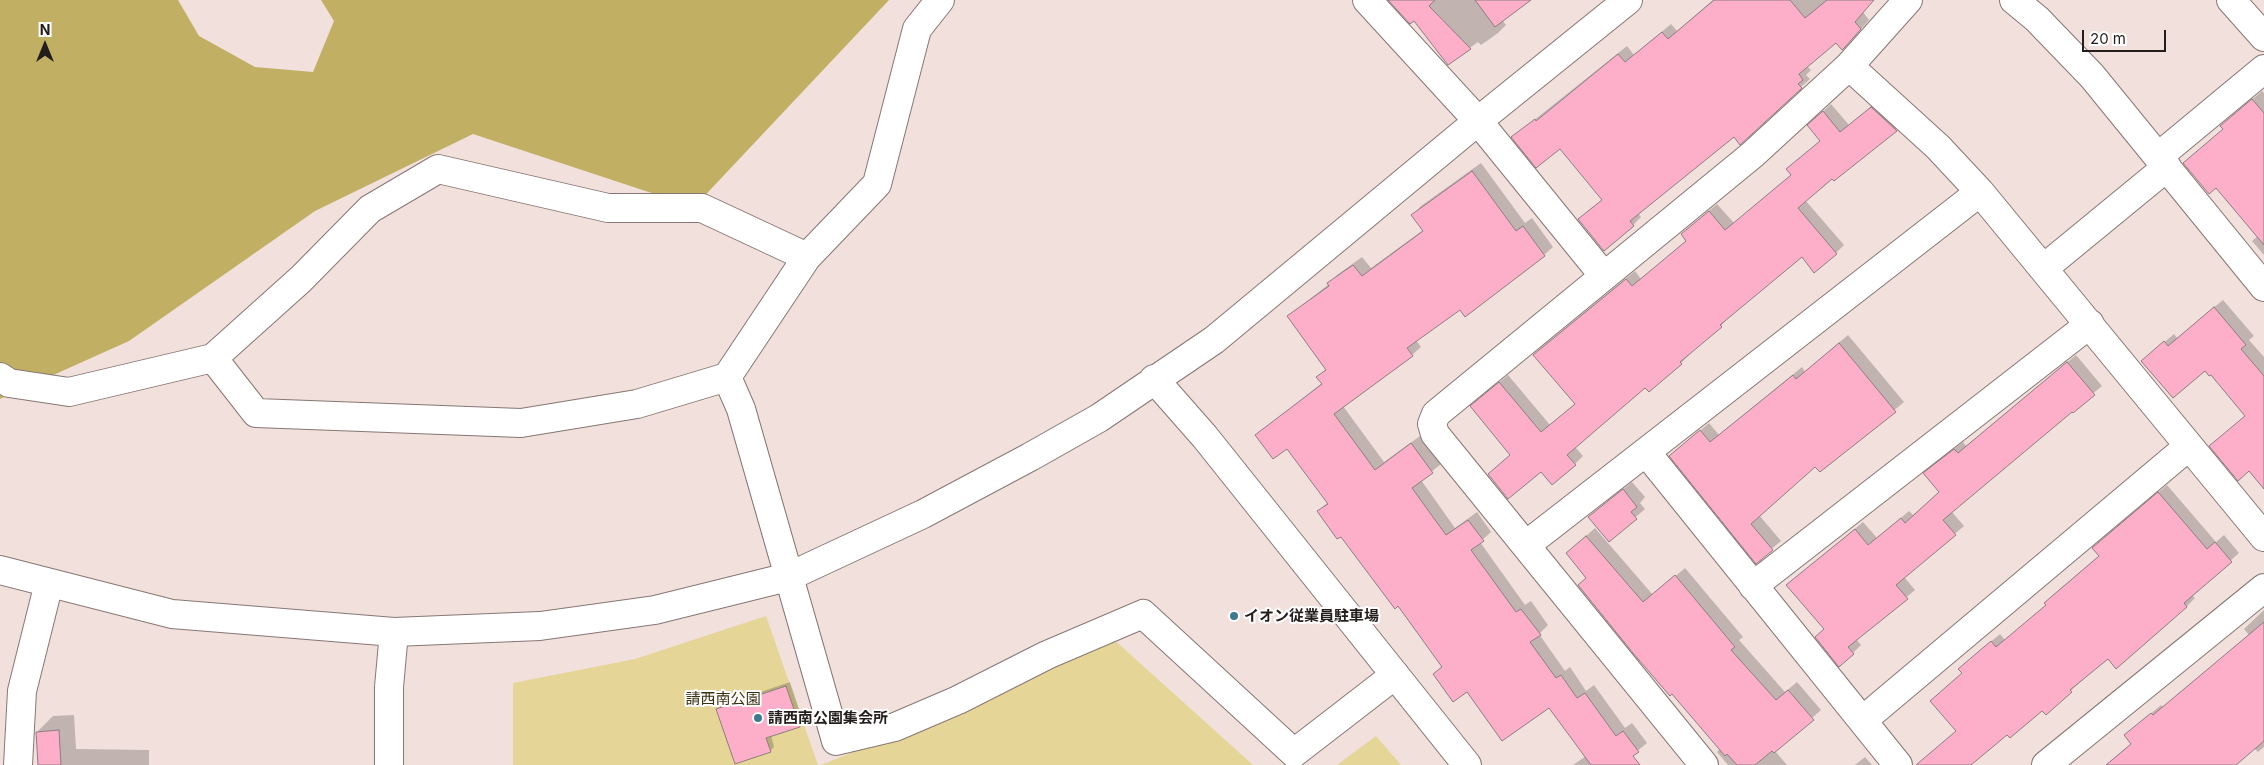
<!DOCTYPE html>
<meta charset="utf-8">
<style>
body{margin:0}
#map{position:relative;width:2264px;height:765px;overflow:hidden;background:#f1e0dc;font-family:Inter,sans-serif}
canvas{display:block}
.north{position:absolute;left:20px;top:20px;width:50px;height:50px;-webkit-text-stroke:4px #fff;paint-order:stroke;rotate:0deg;font-size:14px;font-weight:700;line-height:20px;text-align:center;color:#231d1c}
.north::after{content:'';display:block;margin:auto;width:18px;height:22px;background:#231d1c;clip-path:polygon(50% 0,100% 100%,50% 72%,0 100%)}
.scale{position:absolute;left:2082px;top:30px;width:84px;height:22px;box-sizing:border-box;border:2px solid #231d1c;border-top:0;padding-left:6px;font-size:15px;line-height:18px;white-space:nowrap;color:#231d1c;-webkit-text-stroke:4px #fff;paint-order:stroke}
</style>
<div id="map">
<canvas width="2264" height="765"></canvas>
<div class="north">N</div>
<div class="scale">20 m</div>
</div>
<script>
const ctx = document.querySelector('canvas').getContext('2d');
ctx.lineJoin = 'round';
function fill(path, color) { ctx.fillStyle = color; ctx.fill(path, 'evenodd'); }
const poly = rows => new Path2D(rows.map(r => 'M' + r).join(''));
function trace(path, color, width, dash) { ctx.strokeStyle = color; ctx.lineWidth = width; ctx.lineCap = dash ? 'butt' : 'round'; ctx.setLineDash(dash || []); ctx.stroke(path); }
function drawText(font, color, halo, rows, align = 'center') {
  ctx.font = font + ' Inter,"Noto Sans JP",sans-serif'; ctx.lineWidth = 4; ctx.setLineDash([]); ctx.textBaseline = 'middle'; ctx.strokeStyle = halo; ctx.fillStyle = color; for (const [text, x, y, turn = 0] of rows) {
    ctx.save(); ctx.translate(x, y); ctx.rotate((+turn || 0) * Math.PI / 180); ctx.textAlign = isNaN(turn) ? turn : align; if (halo) ctx.strokeText(text, 0, 0); ctx.fillText(text, 0, 0); ctx.restore();
  }
}
const green = poly([
 [766,616,818,765,513,765,513,683,635,659],
 [1111,637,1253,765,821,765,964,707],
 [1376,736,1401,765,1337,765]
]);
const forest = poly([
 [0,0,178,0,199,36,255,67,313,72,334,21,321,0,889,0,694,207,473,134,315,211,129,341,0,399]
]);
const shadow = poly([
 [1390,0,1529,0,1502,20,1506,25,1498,33,1481,45,1478,42,1448,64,1414,19],
 [1713,0,1874,0,1863,12,1869,20,1854,37,1836,41,1807,66,1811,70,1806,75,1810,79,1801,87,1740,143,1734,135,1638,213,1641,217,1633,225,1588,211,1603,199,1560,147,1513,137,1627,46,1634,55,1671,24,1677,31],
 [2262,91,2264,93,2264,255,2252,241,2258,236,2222,126],
 [1879,100,1904,122,1834,179,1832,177,1805,200,1844,245,1836,253,1802,256,1728,317,1721,326,1688,354,1689,355,1681,363,1646,386,1575,447,1583,456,1575,464,1541,470,1511,454,1480,398,1508,375,1550,425,1576,403,1534,355,1542,347,1635,271,1641,279,1687,240,1691,226,1717,204,1734,223,1792,174,1821,140,1817,117,1831,104,1849,125],
 [1481,163,1525,223,1532,218,1553,247,1544,255,1460,308,1416,340,1421,347,1412,355,1343,406,1384,462,1420,436,1441,464,1421,480,1455,528,1477,512,1491,532,1480,542,1525,605,1531,601,1548,625,1539,634,1565,671,1570,667,1586,691,1594,685,1625,728,1632,723,1647,743,1620,765,1573,765,1586,756,1550,706,1467,690,1434,674,1442,666,1398,605,1341,535,1318,511,1328,502,1288,447,1257,435,1322,383,1318,377,1327,368,1288,316,1329,284,1337,275,1362,257,1371,268,1423,230,1413,215,1421,206],
 [2223,300,2254,336,2249,340,2264,357,2264,487,2246,415,2205,369,2152,353,2174,334,2177,338],
 [1848,335,1904,402,1820,471,1815,466,1759,515,1781,541,1756,562,1680,448,1709,423,1719,435,1802,367,1805,372],
 [2076,355,2102,386,1951,511,1964,526,1904,577,1915,590,1856,639,1861,645,1853,653,1825,629,1788,585,1863,522,1877,538,1909,511,1913,515,1940,492,1933,465,1963,442,1966,446],
 [1632,482,1645,497,1640,503,1645,509,1609,540,1589,517],
 [2167,485,2216,542,2224,535,2239,553,2192,595,2195,598,2187,606,2116,667,2108,657,2046,713,2043,709,2007,733,1969,765,1922,765,1957,731,1963,673,1968,661,2000,634,2005,640,2047,605,2045,603,2054,594,2100,555,2102,540],
 [1595,528,1653,595,1685,568,1743,637,1739,640,1785,692,1797,682,1821,710,1775,751,1787,765,1728,765,1717,752,1725,743,1567,553],
 [2264,610,2264,747,2258,752,2254,748,2234,765,2106,765,2132,743,2135,727,2161,705,2163,707,2249,635,2244,629],
 [790,682,803,721,799,725,771,735,774,747,770,751,717,710,722,705],
 [74,715,76,749,149,750,149,765,39,765,37,732,53,716],
 [1865,757,1872,765,1855,765]
]);
const building = poly([
 [1388,0,1435,0,1429,6,1471,49,1448,65,1414,21,1410,24,1388,0],
 [1475,0,1531,0,1495,27,1475,0],
 [1714,0,1790,0,1805,18,1827,0,1874,0,1855,22,1861,29,1845,47,1842,50,1836,43,1799,74,1803,80,1798,84,1802,88,1740,145,1734,137,1630,221,1634,226,1604,251,1578,219,1602,200,1560,149,1536,168,1511,137,1535,119,1536,121,1618,54,1625,62,1662,32,1668,39,1714,0],
 [2252,99,2264,113,2264,245,2216,188,2209,194,2183,163,2223,129,2220,126,2252,99],
 [1871,107,1897,131,1834,181,1832,179,1798,208,1837,254,1814,273,1802,257,1720,325,1722,327,1680,362,1682,364,1649,392,1645,388,1567,455,1576,465,1552,485,1541,472,1508,499,1488,474,1510,455,1470,406,1499,382,1541,432,1575,404,1533,355,1626,279,1632,286,1686,241,1681,234,1709,211,1725,230,1791,175,1786,169,1820,141,1807,125,1823,111,1840,132,1871,107],
 [1472,171,1516,231,1523,226,1545,256,1465,317,1460,310,1407,348,1413,356,1334,414,1375,470,1411,443,1433,473,1412,488,1446,535,1468,520,1484,541,1471,550,1516,612,1521,609,1541,635,1530,642,1556,678,1561,675,1577,698,1585,693,1616,736,1623,731,1639,752,1633,756,1640,765,1591,765,1549,708,1502,741,1467,692,1453,702,1433,674,1442,667,1398,606,1395,609,1341,537,1337,539,1317,511,1328,504,1287,449,1273,459,1255,435,1322,384,1316,377,1326,370,1287,316,1329,286,1327,283,1353,265,1362,276,1423,231,1411,215,1472,171],
 [2214,307,2246,345,2241,349,2264,376,2264,489,2249,471,2238,481,2209,446,2245,416,2211,375,2209,376,2205,371,2173,398,2141,361,2164,341,2168,346,2214,307],
 [1839,343,1896,412,1820,472,1815,467,1751,524,1773,550,1756,564,1669,456,1700,430,1710,442,1793,375,1796,379,1839,343],
 [2067,362,2095,395,2073,413,2072,412,1943,520,1956,535,1896,585,1908,599,1848,647,1854,654,1839,667,1815,637,1824,629,1786,585,1855,529,1868,545,1901,518,1905,523,1939,492,1923,473,1954,449,1958,453,2067,362],
 [1623,489,1637,507,1631,512,1637,519,1609,542,1588,517,1623,489],
 [2158,492,2207,549,2215,542,2232,562,2184,603,2187,607,2116,669,2108,659,2070,690,2072,692,2046,715,2042,711,2010,738,2007,735,1971,765,1916,765,1956,731,1930,701,1962,673,1958,669,1991,641,1996,647,2046,605,2044,603,2099,556,2092,548,2158,492],
 [1586,536,1643,602,1675,575,1735,647,1731,650,1776,700,1788,690,1814,720,1774,753,1772,751,1755,765,1737,765,1727,754,1725,756,1672,694,1670,696,1633,653,1578,585,1586,578,1566,553,1586,536],
 [2264,622,2264,741,2236,765,2106,765,2131,744,2124,735,2151,713,2153,715,2264,622],
 [786,686,800,727,766,738,771,752,735,764,716,709,786,686],
 [59,730,61,765,38,765,36,732,59,730]
]);
const street = poly([
 [1367,0,1478,121,1604,276],
 [2014,0,2037,19,2092,76,2264,287],
 [2231,0,2264,37],
 [1849,66,1938,147,1980,192,2264,537],
 [2159,156,2264,69],
 [2044,268,2167,167],
 [213,358,256,413,521,423,637,404,727,377,807,257,877,184,917,29,940,0],
 [0,377,9,383,69,392,213,358,301,279,370,209,438,169,608,208,702,208,807,257],
 [727,377,741,409,836,741,895,727,958,700,1047,655,1143,614,1294,753,1395,675],
 [1646,452,1898,765],
 [1526,545,1980,192],
 [1753,586,2090,324],
 [1863,720,2189,446],
 [18,765,22,691,49,583],
 [1704,765,1435,434,1432,424,1436,414,1752,155,1849,66,1908,0],
 [2046,765,2264,588]
]);
const secondary = poly([
 [1154,379,1205,437,1467,765],
 [0,570,172,614,394,632,540,626,655,610,788,577,923,514,1030,457,1099,418,1214,340,1478,121,1628,0],
 [389,765,389,687,394,632]
]);
const markers = [
 [1234,616,5,"#3d7a90"],
 [758,718,5,"#3d7a90"]
];
const poiNames = [
 ["イオン従業員駐車場",1244,616],
 ["請西南公園集会所",768,718]
];
const parkNames = [
 ["請西南公園",723,699]
];
fill(green, '#e5d697');
fill(forest, '#c1af63');
fill(shadow, '#0003');
fill(building, '#fdaec9');
trace(building, '#8c7d82', 1);
trace(street, '#877774', 30);
trace(secondary, '#877774', 30);
trace(street, '#fff', 28);
trace(secondary, '#fff', 28);
for (const [x, y, r, color] of markers) { const dot = new Path2D(); dot.arc(x, y, r, 0, 2 * Math.PI); ctx.fillStyle = color; ctx.fill(dot); trace(dot, '#fff', 2); }
drawText('bold 15px', '#231d1c', '#fff', poiNames, 'left');
drawText('15px', '#39310f', '#fff', parkNames);
</script>
